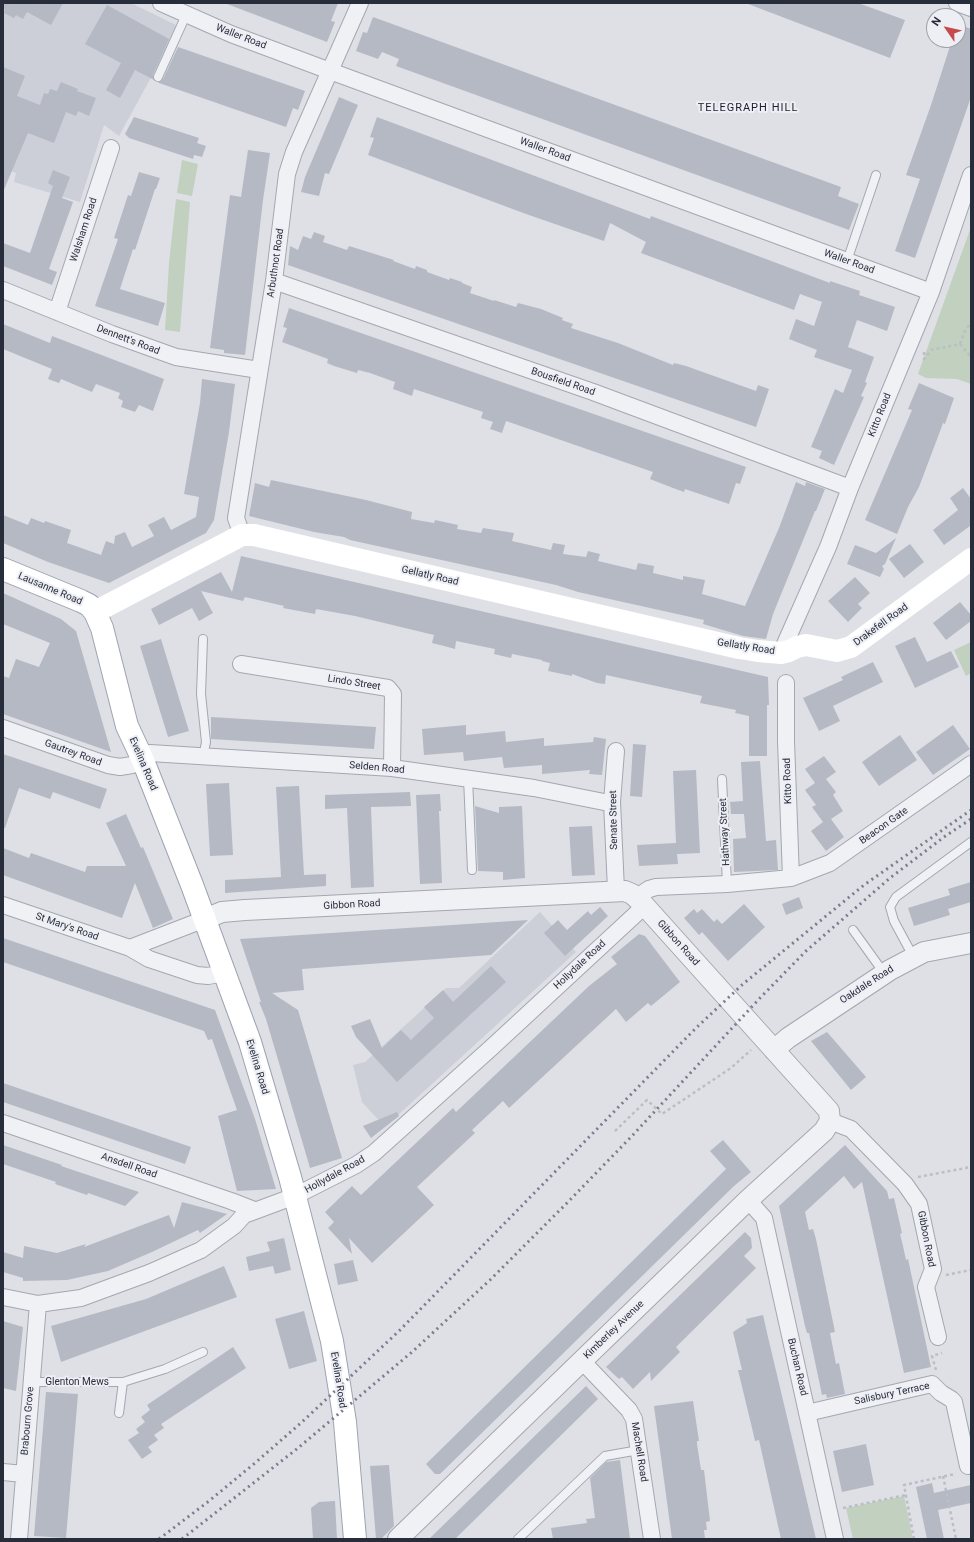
<!DOCTYPE html>
<style>
body{margin:0}
#map{position:relative;width:974px;height:1542px;overflow:hidden;background:#dee0e6;font-family:Roboto,sans-serif}
canvas{display:block}
.frame{position:absolute;inset:0;border:4px solid #282d3c;pointer-events:none}
.north{position:absolute;left:926px;top:8px;width:40px;height:40px;box-sizing:border-box;background:#edeff4;border:1px solid #9ea1aa;border-radius:50%;rotate:304deg;font-size:11px;font-weight:700;line-height:16px;text-align:center;color:#282d3c}
.north::after{content:'';display:block;margin:auto;width:14px;height:18px;background:#c44a4b;clip-path:polygon(50% 0,100% 100%,50% 72%,0 100%)}
</style>
<div id="map">
<canvas width="974" height="1542"></canvas>
<div class="frame"></div>
<div class="north">N</div>
</div>
<script>
const ctx = document.querySelector('canvas').getContext('2d');
ctx.lineJoin = 'round';
function fill(path, color) { ctx.fillStyle = color; ctx.fill(path, 'evenodd'); }
const poly = rows => new Path2D(rows.map(r => 'M' + r).join(''));
function trace(path, color, width, dash) { ctx.strokeStyle = color; ctx.lineWidth = width; ctx.lineCap = dash ? 'butt' : 'round'; ctx.setLineDash(dash || []); ctx.stroke(path); }
function drawText(font, color, halo, rows, align = 'center') {
  ctx.font = font + ' Roboto,sans-serif'; ctx.lineWidth = 4; ctx.setLineDash([]); ctx.textBaseline = 'middle'; ctx.strokeStyle = halo; ctx.fillStyle = color; for (const [text, x, y, turn = 0] of rows) {
    ctx.save(); ctx.translate(x, y); ctx.rotate((+turn || 0) * Math.PI / 180); ctx.textAlign = isNaN(turn) ? turn : align; if (halo) ctx.strokeText(text, 0, 0); ctx.fillText(text, 0, 0); ctx.restore();
  }
}
const built = poly([
 [3,3,131,3,176,25,171,41,119,136,104,125,80,202,14,182,16,173,3,168],
 [540,912,576,952,385,1127,362,1102,353,1065,365,1062,446,988,459,988]
]);
const green = poly([
 [182,160,198,164,192,196,177,193],
 [176,199,190,202,180,332,165,330,169,263],
 [971,227,971,384,957,379,926,378,918,374],
 [971,642,971,673,966,676,954,650],
 [904,1496,913,1539,853,1539,846,1508]
]);
const building = poly([
 [3,3,63,3,51,25,27,12,23,19,16,15,14,18,4,13,5,10,3,8],
 [227,3,338,3,331,21,335,22,327,42,227,4],
 [748,3,858,3,905,20,890,58,748,4],
 [107,5,169,39,153,75,154,80,135,70,120,98,106,90,121,63,85,44],
 [373,17,841,187,838,196,859,204,849,230,396,66,399,59,382,52,378,59,356,51,363,32,367,33],
 [958,24,971,29,971,97,915,258,895,251,920,179,906,175,931,105,952,40,958,40],
 [178,47,305,91,298,110,293,108,286,127,159,83,158,82,163,79],
 [3,67,25,76,17,96,40,105,44,93,48,94,50,89,57,91,61,82,78,89,77,91,96,98,89,116,78,111,76,116,66,112,54,143,28,133,3,192],
 [339,97,358,105,329,174,325,173,319,196,301,192,305,177],
 [134,117,199,138,197,143,206,146,202,157,194,155,193,159,129,138,125,134],
 [377,117,650,219,651,216,830,283,830,281,860,291,859,295,895,307,887,331,857,320,848,347,874,357,865,382,867,383,861,396,864,397,834,465,819,458,822,451,811,447,835,389,843,393,852,370,814,357,817,350,789,339,796,319,814,326,822,302,800,294,794,310,641,253,646,242,610,223,604,241,526,214,368,155,374,138,370,137],
 [248,150,270,153,263,200,245,355,224,353,224,350,210,348,230,195,241,197],
 [53,170,70,177,62,198,73,202,49,269,57,272,52,285,3,266,3,243,30,253,53,186,48,183],
 [139,172,160,178,156,189,155,189,135,250,133,249,120,289,165,303,158,326,95,306,118,239,114,238,128,195,131,196],
 [314,232,325,236,323,242,347,250,349,246,394,260,393,261,415,269,416,266,427,270,427,272,449,280,450,278,462,282,462,283,472,287,470,293,494,301,494,300,516,307,518,303,541,309,563,318,562,320,573,324,571,328,618,343,673,365,674,363,686,366,756,391,758,385,769,389,756,427,288,265,290,246,298,250,303,236,311,239],
 [289,308,746,467,740,484,736,483,729,504,685,489,684,492,673,488,650,479,653,472,506,421,502,433,490,429,493,422,481,418,483,412,414,389,412,396,393,389,395,382,370,373,358,370,357,373,334,366,327,363,328,359,282,342,287,328,283,327],
 [3,324,50,343,52,336,164,379,153,411,139,405,135,412,121,407,123,401,118,398,120,393,96,384,92,392,61,379,59,383,48,379,52,369,3,349],
 [202,379,235,384,229,432,214,520,206,533,109,583,48,562,3,543,3,515,28,525,31,518,44,523,45,521,71,530,67,543,101,555,106,541,114,544,115,536,125,532,132,547,154,536,148,525,164,517,171,530,196,517,199,497,184,494,200,403],
 [919,383,954,398,945,424,943,423,939,434,919,487,908,507,897,534,865,520,912,410,908,409],
 [271,480,366,500,412,512,411,519,434,523,435,520,458,525,457,529,481,533,483,528,514,533,512,541,551,550,553,543,565,545,563,554,586,557,588,551,600,554,598,561,636,570,638,563,654,566,653,573,683,580,683,576,705,580,702,594,745,606,779,528,796,482,805,486,806,482,825,489,816,511,815,511,773,614,766,639,743,636,703,624,704,620,578,592,556,585,391,549,350,540,344,537,314,532,249,516,255,483,269,487],
 [963,488,971,499,971,528,970,526,944,545,933,530,958,510,950,498],
 [896,538,885,564,882,566,884,569,880,577,847,564,855,545,876,553],
 [910,544,924,562,904,578,889,559],
 [241,556,768,677,769,705,767,705,767,756,749,756,749,716,735,713,736,710,700,703,702,696,606,675,605,684,597,683,572,674,572,676,548,671,550,663,542,661,542,660,512,654,511,658,494,654,495,649,456,641,455,649,444,646,432,643,434,635,355,616,316,609,315,614,283,608,284,606,245,597,243,601,201,591,213,613,199,621,192,608,159,625,151,609,221,572,232,592],
 [855,577,870,593,858,604,862,608,848,622,828,601],
 [3,593,61,619,76,631,111,752,3,714,3,676,9,678,16,659,39,667,50,643,3,624],
 [960,602,971,615,971,621,946,640,933,623],
 [915,637,927,662,951,651,959,667,915,688,895,646],
 [161,639,189,731,168,737,140,646],
 [873,662,883,682,833,706,840,721,819,731,803,698,843,680,841,677],
 [211,717,376,727,374,749,211,739],
 [466,725,466,735,505,731,506,742,544,738,544,746,593,742,594,737,606,739,602,775,589,774,590,770,542,774,542,765,504,768,502,757,464,761,463,752,424,755,422,729],
 [953,725,970,749,933,775,916,752],
 [900,735,917,760,879,786,862,762],
 [633,744,646,745,642,797,630,796],
 [3,754,107,789,100,809,53,792,50,799,19,788,5,828,3,828],
 [824,756,836,772,826,779,836,792,833,795,843,811,831,819,844,837,826,851,811,831,823,822,812,807,816,805,805,790,815,783,805,769],
 [760,761,766,841,776,840,778,870,734,872,733,839,746,838,744,814,731,814,730,802,743,801,741,762],
 [696,770,700,853,677,854,678,864,639,866,637,845,676,843,673,771],
 [229,783,233,855,210,856,206,784],
 [299,786,304,875,326,874,326,886,225,893,225,880,281,877,276,787],
 [410,792,411,806,371,807,374,887,351,888,347,808,325,809,325,795],
 [440,794,441,811,439,811,442,883,420,884,416,795],
 [475,806,499,813,499,807,522,806,525,878,503,880,503,872,478,871],
 [126,814,141,848,143,847,173,919,153,928,135,883,122,918,3,875,3,848,29,858,31,853,85,872,87,866,126,866,106,823],
 [592,826,595,875,572,876,569,827],
 [971,882,971,902,948,909,950,915,914,926,908,908,950,895,948,889],
 [799,897,803,908,786,915,782,904],
 [744,904,765,927,728,961,702,932,699,935,684,918,694,909,697,913,702,909,714,922,717,919,722,924],
 [600,907,608,916,565,956,544,933,558,920,567,930,588,911,591,915],
 [528,920,491,955,302,969,304,990,272,993,298,1010,342,1158,310,1168,266,1019,259,1002,261,1002,240,939],
 [639,934,645,936,680,982,651,1006,648,1003,626,1022,616,1009,509,1108,503,1101,472,1130,475,1133,417,1187,434,1205,372,1263,349,1238,352,1254,328,1228,334,1222,325,1212,352,1186,361,1195,453,1108,456,1112,589,986,617,964,611,957],
 [3,938,215,1010,255,1119,276,1189,237,1191,218,1116,237,1110,212,1039,208,1040,204,1031,3,962],
 [491,966,506,982,397,1082,356,1037,351,1026,370,1019,382,1048,401,1030,411,1040,434,1018,424,1007,443,990,453,1002],
 [827,1032,866,1077,851,1090,811,1041],
 [3,1083,191,1147,185,1164,3,1102],
 [397,1112,399,1116,371,1138,363,1126],
 [723,1140,751,1172,734,1186,440,1474,435,1474,426,1464,726,1169,710,1151],
 [3,1145,62,1165,61,1166,139,1192,125,1206,88,1193,87,1195,55,1184,56,1182,3,1164],
 [845,1145,887,1191,889,1199,894,1198,902,1233,900,1234,903,1246,906,1260,908,1259,931,1367,904,1373,862,1182,854,1189,844,1176,805,1212,809,1230,813,1229,816,1239,835,1332,830,1333,836,1364,839,1363,845,1394,827,1398,826,1394,822,1395,809,1333,807,1333,805,1326,779,1206],
 [182,1202,227,1214,200,1233,198,1230,152,1252,108,1271,67,1280,23,1281,23,1278,3,1272,3,1252,23,1258,24,1246,57,1253,86,1244,84,1247,169,1215,174,1228],
 [745,1232,751,1238,752,1248,744,1256,756,1268,676,1347,680,1352,651,1381,650,1372,633,1389,622,1377,619,1379,606,1367],
 [284,1238,291,1270,275,1274,273,1266,249,1271,246,1257,270,1251,267,1242],
 [353,1260,358,1281,338,1285,334,1264],
 [224,1266,237,1297,61,1362,51,1326,146,1299],
 [304,1311,317,1361,289,1369,275,1319],
 [763,1315,768,1337,816,1539,781,1539,759,1440,755,1441,752,1428,738,1370,742,1370,733,1332,747,1323,746,1319],
 [3,1321,23,1327,16,1391,3,1388],
 [233,1347,246,1368,161,1424,164,1428,154,1435,158,1440,148,1447,152,1452,142,1459,128,1440,139,1433,136,1429,145,1422,141,1417,150,1410,147,1405],
 [586,1386,598,1399,502,1493,455,1539,429,1539],
 [46,1392,78,1394,66,1538,34,1536],
 [693,1401,699,1441,697,1441,697,1444,701,1470,704,1470,710,1521,706,1522,707,1530,704,1530,705,1539,672,1539,654,1406],
 [866,1444,874,1485,842,1492,833,1451],
 [620,1460,630,1539,553,1539,551,1528,587,1523,586,1519,595,1518,590,1478,606,1462],
 [389,1465,394,1526,381,1539,376,1539,370,1466],
 [932,1483,934,1493,971,1485,971,1503,938,1510,944,1539,927,1539,922,1515,916,1487],
 [335,1501,337,1539,313,1539,311,1508,319,1502]
]);
const path = poly([
 [960,344,964,333,971,322],
 [924,352,924,359,931,350,960,344,971,357],
 [615,1131,647,1100,662,1114,731,1068,751,1050],
 [918,1177,971,1167],
 [946,1275,971,1270],
 [936,1370,932,1356,942,1353],
 [943,1476,956,1539],
 [843,1508,906,1495],
 [914,1539,904,1485,955,1474]
]);
const service = poly([
 [158,77,186,15],
 [847,261,876,175],
 [203,639,201,694,206,742,203,757],
 [468,778,472,870],
 [722,779,727,884],
 [853,930,884,973],
 [914,958,894,921,890,907,896,897,971,842],
 [31,1382,123,1382,119,1413],
 [123,1382,165,1369,203,1352],
 [518,1539,605,1456,639,1450]
]);
const minor = poly([
 [161,3,231,34,330,71,931,292],
 [957,3,971,8],
 [274,281,593,392,850,488],
 [3,290,112,334,176,357,259,370],
 [57,312,111,148],
 [242,535,236,518,274,281,287,174,294,152,360,3],
 [781,653,828,547,850,488,931,292,971,175],
 [241,664,388,688,393,694,392,768],
 [786,683,786,741,791,878],
 [3,728,108,765,120,767,132,765,150,753,392,768,534,788,604,802,612,802],
 [616,890,612,802,616,751],
 [639,900,643,893,649,889,656,887,727,884,791,878,830,863,971,764],
 [3,905,130,948,149,959,197,975,208,976,225,973],
 [130,948,205,919],
 [830,1121,851,1129,905,1184,919,1204,933,1269,926,1287,938,1337],
 [3,1123,231,1201,254,1210],
 [748,1200,764,1218,835,1539],
 [3,1297,38,1304,81,1298,119,1284,149,1273,201,1250,234,1226,244,1215,295,1196,356,1165,374,1153,491,1048,637,913,644,905],
 [582,1361,629,1410,634,1419,652,1539],
 [807,1413,932,1384,941,1393,951,1399,954,1402,968,1466],
 [3,1472,24,1474],
 [19,1539,38,1304]
]);
const tertiary = poly([
 [205,919,222,912,245,910,625,891,632,894,644,905,829,1111,830,1121,824,1131,748,1200,398,1539],
 [774,1050,788,1038,890,970,924,952,971,943]
]);
const secondary = poly([
 [95,612,242,535,254,535,739,648,758,651,781,653,789,651,797,647,806,645,837,651,851,647,971,559]
]);
const primary = poly([
 [3,569,81,601,89,605,95,612,102,628,127,726,142,758,192,885,250,1042,290,1177,332,1341,345,1422,355,1539]
]);
const rail = poly([
 [159,1539,209,1501,255,1463,302,1422,399,1331,696,1028,743,984,864,885,971,810],
 [182,1539,298,1448,412,1352,490,1280,566,1204,631,1137,760,998,806,951,890,878,944,837,971,819]
]);
const streetNames = [
 ["Waller Road",241,37,21],
 ["Waller Road",545,150,20],
 ["Walsham Road",84,230,-72],
 ["Waller Road",849,262,20],
 ["Arbuthnot Road",276,263,-82],
 ["Dennett's Road",128,340,21],
 ["Bousfield Road",563,382,19],
 ["Kitto Road",880,415,-68],
 ["Gellatly Road",430,576,13],
 ["Lausanne Road",50,589,23],
 ["Drakefell Road",881,625,-36],
 ["Gellatly Road",746,647,9],
 ["Lindo Street",354,683,9],
 ["Gautrey Road",73,753,20],
 ["Evelina Road",143,764,67],
 ["Selden Road",377,768,5],
 ["Kitto Road",788,781,-92],
 ["Senate Street",614,820,-91],
 ["Beacon Gate",884,826,-35],
 ["Hathway Street",725,832,-93],
 ["Gibbon Road",352,905,-3],
 ["St Mary's Road",67,927,19],
 ["Gibbon Road",678,943,48],
 ["Hollydale Road",580,965,-43],
 ["Oakdale Road",867,985,-33],
 ["Evelina Road",257,1067,73],
 ["Ansdell Road",129,1166,19],
 ["Hollydale Road",335,1175,-29],
 ["Gibbon Road",926,1239,79],
 ["Kimberley Avenue",614,1330,-44],
 ["Buchan Road",797,1367,77],
 ["Evelina Road",338,1380,81],
 ["Glenton Mews",77,1382],
 ["Salisbury Terrace",892,1394,-12],
 ["Brabourn Grove",28,1421,-85],
 ["Machell Road",639,1452,81]
];
const neighbourhoodNames = [
 ["TELEGRAPH HILL",748,108]
];
fill(built, '#cccfd8');
fill(green, '#c1d0bf');
fill(building, '#b5b9c3');
trace(service, '#a4a7b0', 10);
trace(minor, '#a4a7b0', 18);
trace(tertiary, '#a4a7b0', 22);
trace(primary, '#9ea3b1', 24);
trace(path, '#bcbec5', 2.5, [3, 3]);
trace(service, '#f0f1f5', 8);
trace(minor, '#f0f1f5', 16);
trace(tertiary, '#f0f1f5', 20);
trace(secondary, '#fff', 22);
trace(primary, '#fff', 22);
trace(rail, '#787e8f', 3, [2, 4]);
drawText('10px', '#282d3c', '#edeff4', streetNames);
ctx.letterSpacing = '1px';
drawText('11px', '#1a1e2d', '#edeff4', neighbourhoodNames);
ctx.letterSpacing = '0px';
</script>
